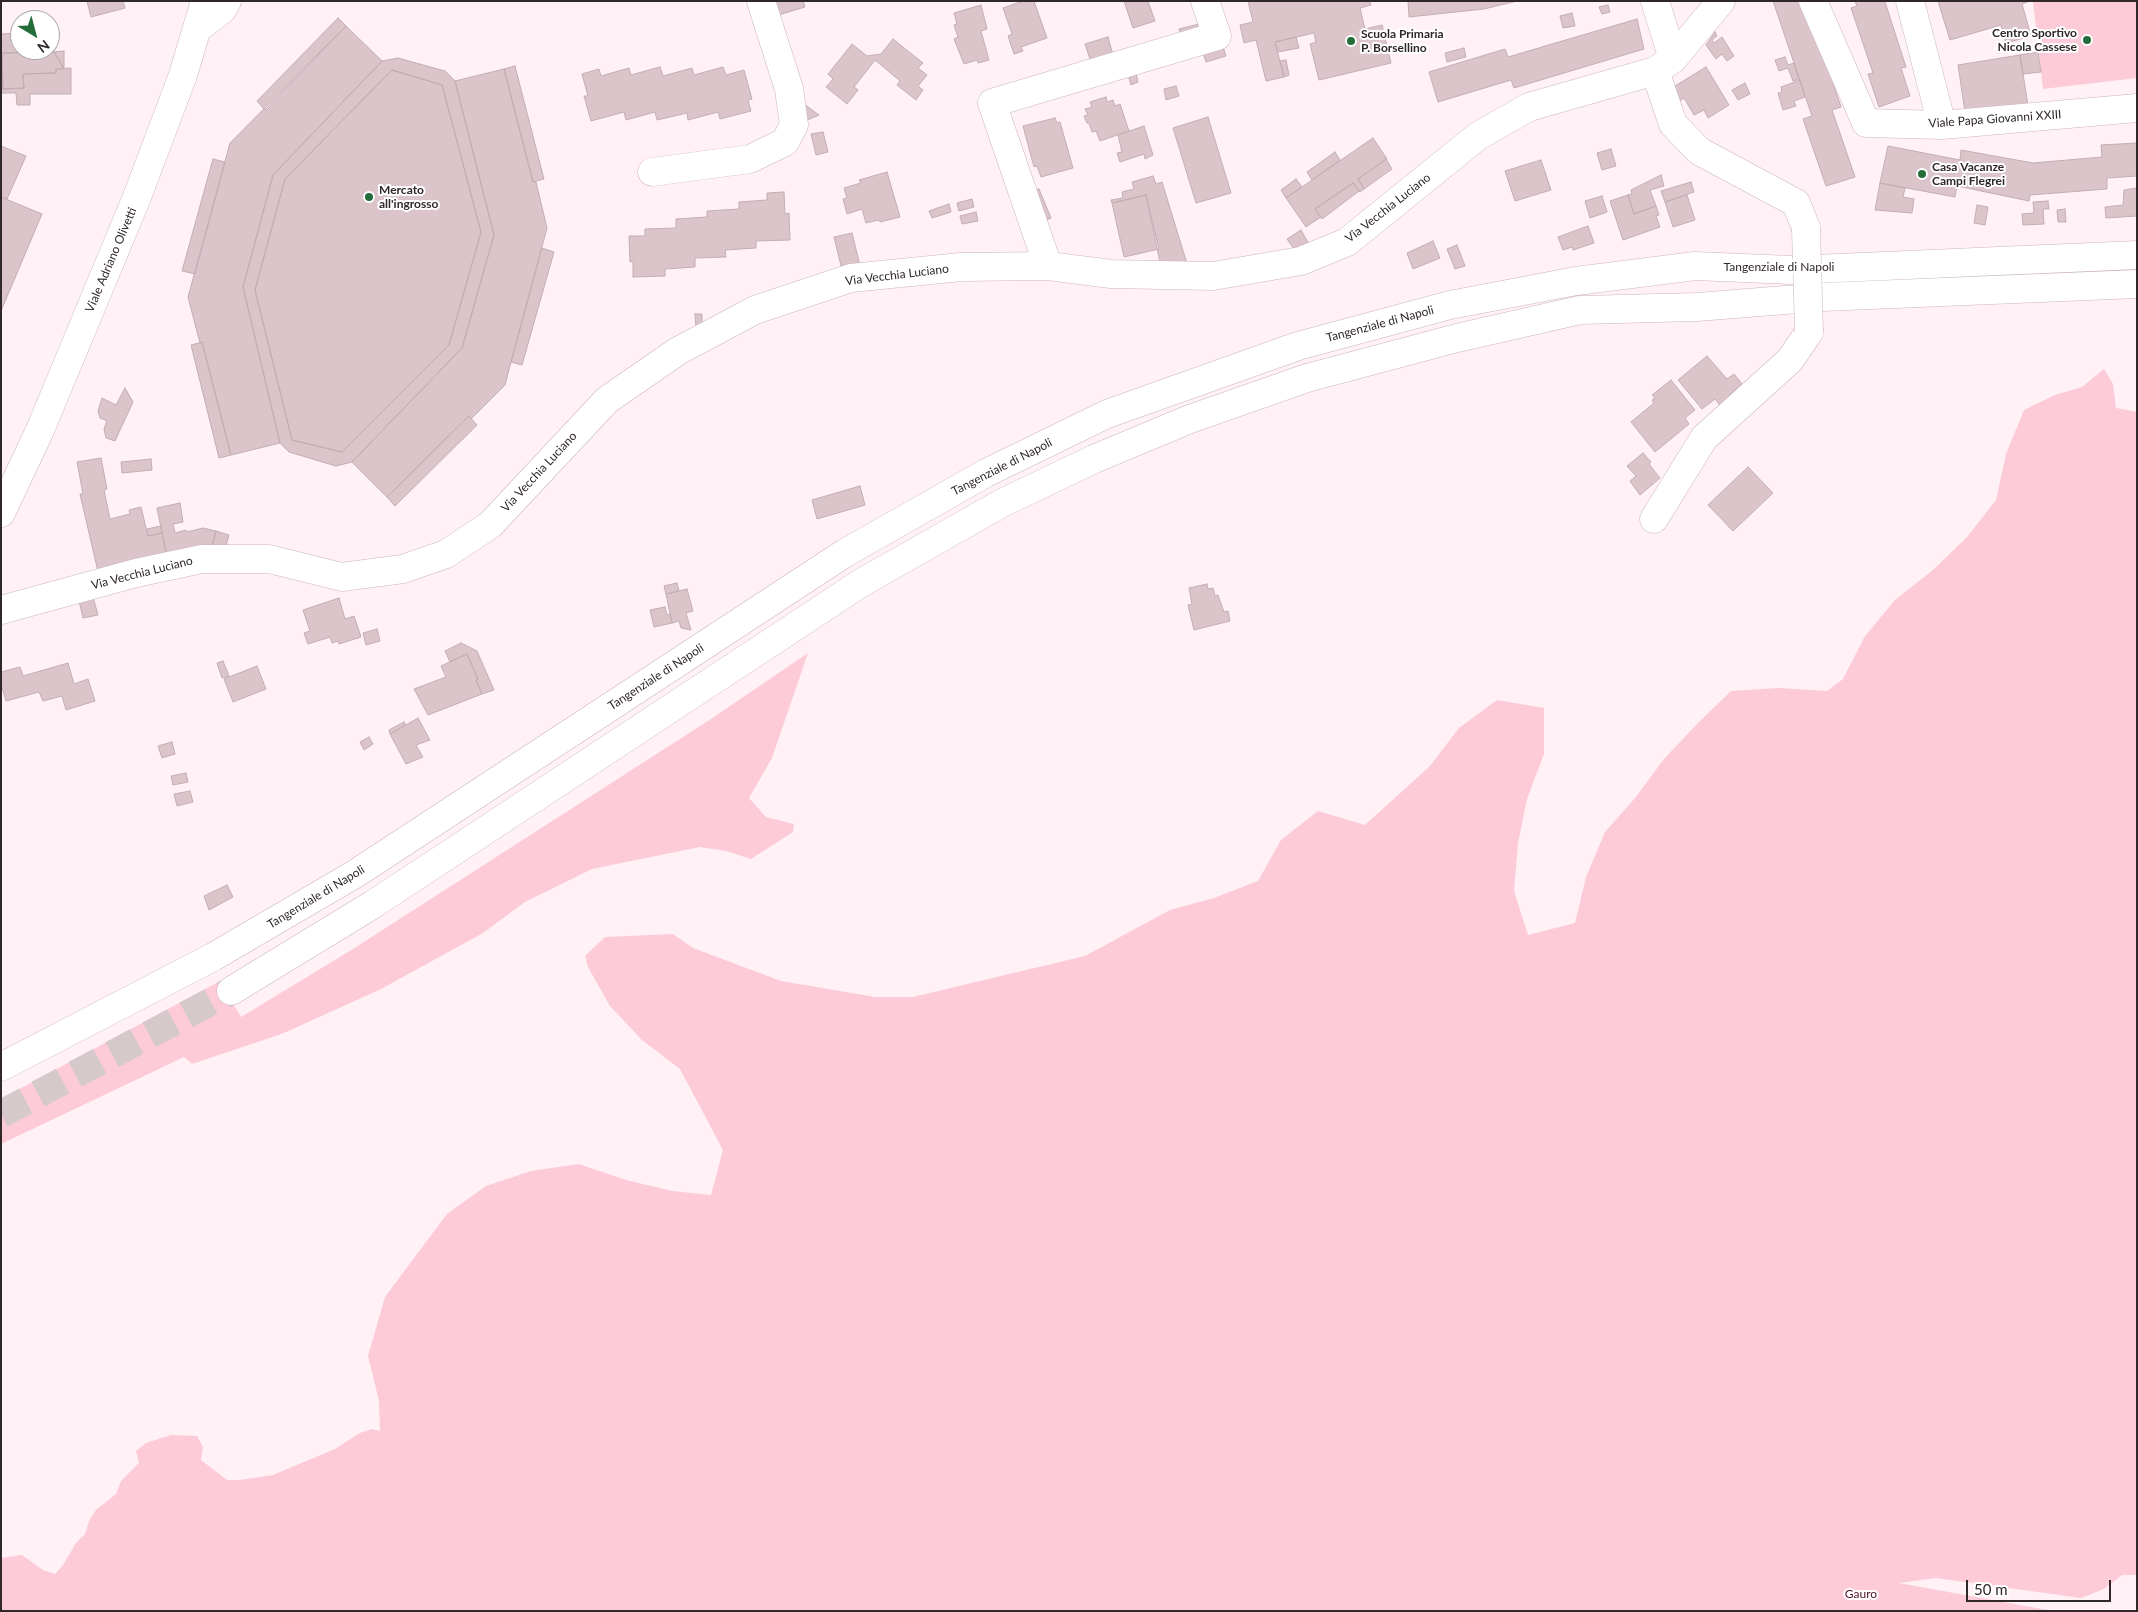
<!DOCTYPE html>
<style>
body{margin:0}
#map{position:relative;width:2138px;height:1612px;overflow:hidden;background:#fff1f5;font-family:Lato,sans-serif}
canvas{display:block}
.frame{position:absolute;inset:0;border:2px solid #2f2729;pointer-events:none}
.north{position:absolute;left:10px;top:10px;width:50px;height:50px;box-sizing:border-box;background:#fff;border:1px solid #aca9a9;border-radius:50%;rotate:143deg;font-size:14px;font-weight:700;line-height:20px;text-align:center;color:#2f2729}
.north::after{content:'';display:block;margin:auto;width:18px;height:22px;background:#246d3a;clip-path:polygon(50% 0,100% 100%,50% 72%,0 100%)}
.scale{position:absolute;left:1966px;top:1580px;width:145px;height:22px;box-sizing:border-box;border:2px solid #2f2729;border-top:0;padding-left:6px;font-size:15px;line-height:18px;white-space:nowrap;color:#2f2729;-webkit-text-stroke:4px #fff;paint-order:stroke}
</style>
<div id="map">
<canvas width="2138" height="1612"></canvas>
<div class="frame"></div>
<div class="north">N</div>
<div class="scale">50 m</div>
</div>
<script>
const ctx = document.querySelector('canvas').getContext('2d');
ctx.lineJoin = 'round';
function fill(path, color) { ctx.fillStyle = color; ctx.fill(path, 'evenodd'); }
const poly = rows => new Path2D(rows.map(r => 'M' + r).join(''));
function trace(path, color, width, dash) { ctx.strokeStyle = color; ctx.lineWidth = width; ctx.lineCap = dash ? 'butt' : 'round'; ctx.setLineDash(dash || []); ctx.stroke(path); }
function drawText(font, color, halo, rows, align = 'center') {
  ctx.font = font + ' Lato,sans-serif'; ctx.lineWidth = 4; ctx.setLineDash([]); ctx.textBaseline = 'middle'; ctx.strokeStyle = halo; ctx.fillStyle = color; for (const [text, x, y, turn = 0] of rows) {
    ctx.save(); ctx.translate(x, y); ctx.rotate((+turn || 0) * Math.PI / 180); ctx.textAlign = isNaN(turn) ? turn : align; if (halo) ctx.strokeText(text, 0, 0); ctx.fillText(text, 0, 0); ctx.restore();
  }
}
const green = poly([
 [2033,1,2137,1,2137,78,2043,89],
 [2104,369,2113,384,2116,408,2137,412,2137,1575,2122,1575,2104,1589,2081,1598,1936,1578,1899,1583,2053,1611,1,1611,1,1558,22,1555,43,1570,55,1574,63,1565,76,1543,85,1534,89,1521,96,1510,116,1494,121,1481,139,1463,136,1451,146,1443,171,1435,197,1436,203,1447,201,1460,227,1480,240,1480,273,1475,335,1449,360,1433,372,1429,380,1431,379,1401,368,1356,385,1297,447,1214,486,1186,531,1171,579,1164,626,1180,672,1191,711,1195,723,1150,680,1069,642,1040,610,1006,588,967,585,956,605,937,673,934,693,948,781,981,875,997,913,997,1085,956,1170,910,1214,898,1258,881,1281,840,1318,811,1365,825,1430,766,1459,728,1497,700,1544,708,1544,754,1527,799,1518,843,1514,891,1528,935,1575,923,1586,877,1605,832,1636,797,1664,759,1697,724,1731,691,1779,688,1827,691,1843,679,1865,636,1895,600,1933,570,1967,537,1996,500,2006,454,2024,410,2055,395,2082,387],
 [808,653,772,758,749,798,766,817,794,824,793,832,751,859,726,851,700,847,592,869,525,902,483,933,381,989,284,1033,192,1064,184,1057,1,1144,1,1099,220,981,241,1017,353,949,711,719]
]);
const building = poly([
 [87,1,123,1,125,8,91,17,87,1],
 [771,1,803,1,805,7,775,16,771,1],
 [1023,1,1034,1,1047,38,1021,47,1023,51,1014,54,1008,36,1012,34,1003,8,1023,1],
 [1124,1,1148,1,1155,21,1133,28,1124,1],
 [1248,1,1370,1,1371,5,1360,8,1365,29,1382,25,1391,63,1319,80,1310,44,1316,42,1314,33,1275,42,1284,77,1266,81,1256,40,1244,43,1240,25,1253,22,1248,1],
 [1408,1,1517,1,1484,9,1409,17,1408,1],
 [1773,1,1805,1,1841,107,1832,110,1855,177,1826,186,1803,119,1812,116,1773,1],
 [1855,1,1887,1,1885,2,1906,67,1901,68,1910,96,1879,107,1868,74,1873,73,1851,8,1857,6,1855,1],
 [1938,1,2030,1,2022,4,2031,36,2006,43,2001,25,1950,40,1938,1],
 [981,5,987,29,981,31,989,60,978,63,977,60,964,64,954,39,958,37,954,25,957,24,954,13,981,5],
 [1608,5,1610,12,1602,14,1599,7,1608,5],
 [1572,13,1575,26,1563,28,1560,16,1572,13],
 [338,18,346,26,265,110,257,101,338,18],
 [1637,19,1644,49,1514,88,1511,80,1438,102,1429,72,1505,49,1508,57,1637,19],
 [1203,23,1206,32,1182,39,1179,29,1203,23],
 [346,26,382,61,273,175,243,287,280,443,231,455,202,342,200,343,188,297,230,143,346,26],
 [50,32,52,32,54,52,2,53,3,89,24,88,23,74,56,73,56,69,71,68,71,94,30,94,30,105,17,105,16,93,1,93,1,34,20,33,20,50,50,50,50,32],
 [1715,32,1717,36,1712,40,1714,43,1722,37,1734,56,1727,61,1722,54,1716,59,1706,45,1715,32],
 [1108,37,1115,62,1093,68,1085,44,1108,37],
 [1296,37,1299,48,1278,52,1275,42,1296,37],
 [893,39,923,63,918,68,927,75,918,86,923,90,916,100,897,85,900,81,875,60,854,87,858,90,847,104,826,87,833,79,828,74,852,44,867,56,881,54,893,39],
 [1222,44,1226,56,1206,62,1202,50,1222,44],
 [1464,48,1466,57,1447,62,1445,53,1464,48],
 [64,51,64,69,54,52,64,51],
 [54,52,64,69,56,69,56,73,23,74,24,88,3,89,2,53,54,52],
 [2038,52,2041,72,2023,74,2020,55,2038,52],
 [2020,55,2029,112,1965,112,1958,65,2020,55],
 [1785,57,1788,65,1794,63,1799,79,1793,81,1788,68,1779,71,1775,60,1785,57],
 [398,58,445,71,455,81,494,235,462,348,352,462,336,466,289,452,280,443,243,287,273,175,382,61,398,58],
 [392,70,442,85,481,232,449,345,342,452,292,440,255,290,285,179,392,70],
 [1286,60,1289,75,1284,77,1280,61,1286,60],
 [515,66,544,179,533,182,504,69,515,66],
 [660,67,663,76,692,68,694,75,723,67,726,75,744,70,752,99,748,100,751,111,720,119,718,112,688,120,687,113,657,120,655,112,626,120,624,112,591,121,584,96,588,96,582,74,599,69,601,76,629,68,631,75,660,67],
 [1706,67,1729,105,1708,118,1704,110,1694,115,1684,98,1678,102,1670,89,1706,67],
 [504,69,533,182,536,182,547,228,511,362,505,385,471,419,469,416,387,497,352,462,462,348,494,235,455,81,504,69],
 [1135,69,1138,82,1131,85,1127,71,1135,69],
 [392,70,442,85,481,232,449,345,342,452,292,440,255,290,285,179,392,70],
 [1800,80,1805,97,1794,101,1796,106,1783,110,1778,93,1782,92,1781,87,1800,80],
 [1745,83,1750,94,1738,100,1732,90,1745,83],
 [1176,86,1179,96,1166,100,1164,89,1176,86],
 [1106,97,1107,102,1113,100,1115,106,1120,104,1129,131,1100,141,1096,131,1092,132,1089,123,1087,123,1084,116,1088,115,1085,109,1092,107,1090,102,1106,97],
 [797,99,819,115,803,122,797,99],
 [1208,117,1231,193,1196,203,1173,128,1208,117],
 [1055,118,1057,123,1060,122,1073,168,1041,177,1037,166,1034,167,1023,126,1055,118],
 [1144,126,1153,155,1145,159,1144,154,1120,162,1117,153,1122,152,1118,135,1144,126],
 [823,132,828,152,816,155,811,134,823,132],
 [1373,138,1387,159,1358,179,1364,189,1360,192,1353,183,1315,209,1321,217,1306,227,1286,198,1373,138],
 [2137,143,2137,176,2107,178,2107,189,2030,195,2029,201,1957,186,1955,197,1880,183,1888,146,1960,160,1961,150,2033,163,2102,157,2101,145,2137,143],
 [1,146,26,156,7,199,1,197,1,146],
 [1611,149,1616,166,1602,170,1597,153,1611,149],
 [1335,152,1340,160,1312,180,1307,172,1335,152],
 [213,159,225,162,195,274,182,271,213,159],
 [1386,159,1392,169,1364,189,1358,179,1386,159],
 [1541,160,1551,190,1515,201,1505,171,1541,160],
 [887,172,900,217,880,222,879,220,866,223,862,209,847,214,843,199,847,198,844,188,861,183,859,180,887,172],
 [1661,175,1664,186,1650,190,1656,206,1634,214,1628,195,1632,194,1631,190,1661,175],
 [1153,176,1156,184,1162,182,1188,267,1161,267,1146,195,1112,203,1111,200,1123,198,1122,192,1134,189,1132,182,1153,176],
 [1296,179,1302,187,1286,198,1281,190,1296,179],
 [1691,182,1694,192,1665,202,1661,191,1691,182],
 [1353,183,1359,191,1322,219,1315,209,1353,183],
 [1880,183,1905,188,1903,197,1914,199,1912,213,1875,210,1880,183],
 [2137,188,2137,216,2106,218,2105,207,2123,205,2124,190,2137,188],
 [1039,189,1051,218,1038,223,1027,193,1039,189],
 [784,192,785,214,789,213,790,240,756,241,756,248,725,250,726,257,695,258,695,267,665,269,665,276,633,277,633,261,630,262,629,236,645,236,645,229,676,228,676,219,707,217,707,211,739,209,739,202,767,200,767,193,784,192],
 [1146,195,1159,249,1124,257,1112,203,1146,195],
 [1628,195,1634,214,1656,206,1659,215,1656,216,1660,227,1623,240,1610,201,1628,195],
 [1687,195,1695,220,1673,227,1665,202,1687,195],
 [1602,196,1607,212,1590,218,1585,201,1602,196],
 [1,197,42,214,1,311,1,197],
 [972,199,974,207,959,211,957,203,972,199],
 [2048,201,2049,209,2043,209,2044,224,2023,225,2022,214,2034,213,2033,202,2048,201],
 [949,204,951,212,932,218,929,211,949,204],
 [1977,205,1988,207,1985,225,1974,223,1977,205],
 [2065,209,2066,222,2058,222,2057,210,2065,209],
 [976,212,978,221,962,224,960,216,976,212],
 [1588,226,1594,243,1573,250,1572,247,1563,250,1558,237,1588,226],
 [1301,230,1313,251,1298,255,1287,239,1301,230],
 [852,233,861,270,843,274,834,237,852,233],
 [1433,241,1440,258,1413,269,1407,253,1433,241],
 [1457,245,1465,266,1455,269,1447,249,1457,245],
 [542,248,554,252,522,365,511,362,542,248],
 [695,314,702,314,702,324,696,327,695,314],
 [202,342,231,455,219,458,191,345,202,342],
 [1707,356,1727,379,1734,374,1742,384,1729,395,1733,399,1722,408,1715,399,1702,409,1678,380,1707,356],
 [1671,380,1695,410,1685,418,1689,424,1655,452,1631,422,1654,403,1652,400,1655,398,1652,395,1671,380],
 [125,388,133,402,115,441,106,438,104,429,107,421,100,418,98,411,102,398,116,405,125,388],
 [469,416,477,425,395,506,387,497,469,416],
 [1643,453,1651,462,1649,464,1660,478,1640,495,1630,481,1636,476,1627,466,1643,453],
 [101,458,107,489,104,490,110,519,130,514,129,510,141,507,148,536,162,533,167,557,99,576,80,494,83,494,77,462,101,458],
 [151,459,152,470,122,473,121,462,151,459],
 [1748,467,1773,493,1733,531,1708,505,1748,467],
 [860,486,865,505,817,519,812,500,860,486],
 [180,503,183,522,173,524,175,533,186,530,187,532,203,528,216,531,212,546,167,557,157,508,180,503],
 [161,526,162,533,148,536,147,529,161,526],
 [216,531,229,535,225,550,212,546,216,531],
 [677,583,679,591,666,594,664,586,677,583],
 [1207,584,1208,589,1213,588,1215,596,1218,595,1224,612,1228,611,1230,621,1194,630,1188,605,1192,604,1189,588,1207,584],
 [687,589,693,611,686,613,691,630,681,628,679,621,672,623,666,594,687,589],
 [93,597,98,615,83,618,79,601,93,597],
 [339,598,345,619,354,616,361,637,339,644,338,641,332,643,330,637,308,644,304,633,310,631,303,610,339,598],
 [665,607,667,615,670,614,672,623,654,627,650,610,665,607],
 [377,629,380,641,366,645,363,633,377,629],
 [461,643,477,651,494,690,482,694,476,680,478,679,467,654,450,662,445,651,461,643],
 [467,654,478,679,476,680,482,694,428,715,414,689,446,677,441,666,467,654],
 [223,661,229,676,222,678,217,663,223,661],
 [68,663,74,684,88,679,95,701,66,710,62,696,43,701,39,692,6,701,1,684,1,672,20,667,23,676,68,663],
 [257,666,266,689,233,702,224,679,257,666],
 [418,718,430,740,416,745,423,757,406,764,390,734,418,718],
 [404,722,406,725,390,734,389,730,404,722],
 [369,737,373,744,364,750,360,742,369,737],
 [172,742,175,754,162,758,158,746,172,742],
 [186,773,188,782,173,785,171,776,186,773],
 [190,791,193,802,177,806,174,794,190,791],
 [227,885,233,897,209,910,204,896,227,885]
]);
const highwayTunnel = poly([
 [1,1114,231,991]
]);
const minor = poly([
 [1655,1,1673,59],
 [1813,1,1866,123,1942,125,2137,108],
 [1910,1,1942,125],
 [198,28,222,10,227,1],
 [1655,71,1673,124,1699,151,1796,203,1806,228],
 [652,172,750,159,785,142,794,125,789,89,761,1],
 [1048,266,992,103,1217,36,1205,1],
 [1654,519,1704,438,1790,360,1809,332],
 [1,610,136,573,202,559,269,559,342,577,403,569,446,554,490,525,607,400,678,351,755,310,851,278,961,267,1048,266,1111,274,1213,276,1301,261,1347,242,1478,136,1529,107,1655,71,1673,59,1721,1]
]);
const major = poly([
 [1,513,40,430,137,197,183,75,205,1]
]);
const highway = poly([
 [231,991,372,905,861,583,1002,503,1094,459,1190,419,1307,378,1457,338,1580,310,1697,307,1823,297,2137,284],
 [1,1067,213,957,355,874,845,553,986,473,1107,414,1298,346,1450,305,1576,281,1695,266,1792,270,2137,255]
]);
const minorBridge = poly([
 [1806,228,1809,332]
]);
const markers = [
 [2087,40,5,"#246d3a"],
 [1351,41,5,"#246d3a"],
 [1922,174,5,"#246d3a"],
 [369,197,5,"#246d3a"]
];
const poiNames = [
 ["Centro Sportivo",2077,33,"right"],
 ["Nicola Cassese",2077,47,"right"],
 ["Scuola Primaria",1361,34],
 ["P. Borsellino",1361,48],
 ["Casa Vacanze",1932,167],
 ["Campi Flegrei",1932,181],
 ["Mercato",379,190],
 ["all'ingrosso",379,204]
];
const streetNames = [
 ["Viale Papa Giovanni XXIII",1995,119,-4],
 ["Via Vecchia Luciano",1388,208,-38],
 ["Viale Adriano Olivetti",111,260,-67],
 ["Tangenziale di Napoli",1779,267],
 ["Via Vecchia Luciano",897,275,-7],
 ["Tangenziale di Napoli",1380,324,-15],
 ["Tangenziale di Napoli",1002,467,-27],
 ["Via Vecchia Luciano",539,472,-47],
 ["Via Vecchia Luciano",142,573,-14],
 ["Tangenziale di Napoli",656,677,-33],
 ["Tangenziale di Napoli",316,897,-31]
];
const parkNames = [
 ["Gauro",1861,1594]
];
fill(green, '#fdcad8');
fill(building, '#dbc5cb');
trace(building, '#c2adb3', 1);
trace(highwayTunnel, '#d5c9cc', 28, [28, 14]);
trace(minor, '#cbb5bb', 29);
trace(major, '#cbb5bb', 29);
trace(highway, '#cbb5bb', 29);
trace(minor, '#fff', 28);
trace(major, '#fff', 28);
trace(highway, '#fff', 28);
trace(minorBridge, '#cbb5bb', 29, []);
trace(minorBridge, '#fff', 28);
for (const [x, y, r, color] of markers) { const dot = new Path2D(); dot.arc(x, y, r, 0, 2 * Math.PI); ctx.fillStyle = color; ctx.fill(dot); trace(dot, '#fff', 2); }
drawText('bold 12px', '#2f2729', '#fff', poiNames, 'left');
drawText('12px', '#2f2729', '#fff', streetNames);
drawText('12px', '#4d0d28', '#fff', parkNames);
</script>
